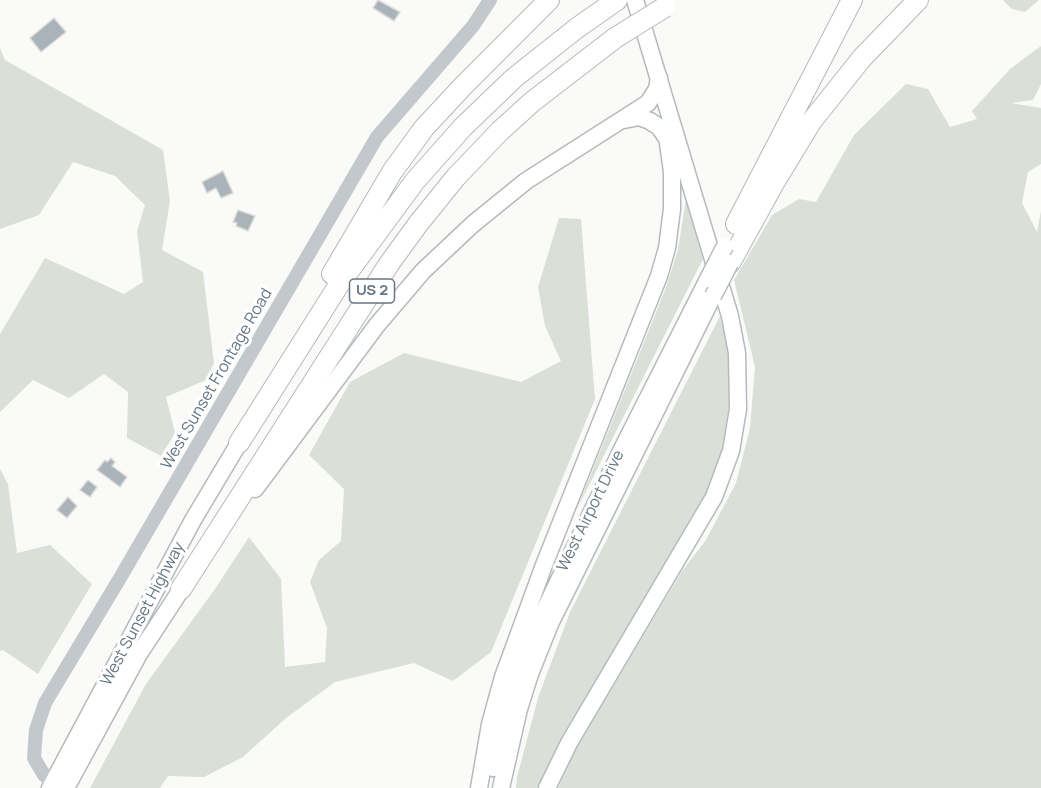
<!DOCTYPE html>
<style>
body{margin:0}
canvas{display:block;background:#fafaf8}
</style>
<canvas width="1041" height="788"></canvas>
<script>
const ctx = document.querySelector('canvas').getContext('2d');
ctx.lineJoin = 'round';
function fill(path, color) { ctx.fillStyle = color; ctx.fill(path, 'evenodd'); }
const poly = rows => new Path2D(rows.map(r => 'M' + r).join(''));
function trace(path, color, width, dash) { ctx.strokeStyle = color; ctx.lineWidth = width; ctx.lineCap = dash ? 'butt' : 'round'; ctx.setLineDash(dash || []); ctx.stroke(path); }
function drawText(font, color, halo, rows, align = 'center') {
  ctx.font = font + ' Manrope,sans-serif'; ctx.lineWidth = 6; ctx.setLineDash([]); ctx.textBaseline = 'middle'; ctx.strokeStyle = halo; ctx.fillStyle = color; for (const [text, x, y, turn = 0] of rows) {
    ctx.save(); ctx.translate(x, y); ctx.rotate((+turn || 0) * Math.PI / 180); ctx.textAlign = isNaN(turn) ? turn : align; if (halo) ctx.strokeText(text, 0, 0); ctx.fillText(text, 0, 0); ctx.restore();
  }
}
const green = poly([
 [1003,0,1039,0,1025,12,1012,9],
 [1041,46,1041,84,1033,100,1011,103,1041,108,1041,164,1028,172,1022,203,1037,232,1041,211,1041,788,558,788,576,749,682,571,706,540,736,483,750,428,755,367,734,280,772,215,799,199,816,202,854,135,906,84,928,89,950,127,977,119,972,111,1010,69],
 [0,48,5,60,163,150,170,201,162,250,203,272,214,363,206,380,166,397,175,433,161,456,127,438,128,392,104,374,69,398,33,380,0,412,0,334,45,258,124,294,143,282,137,231,145,205,115,176,73,162,39,215,0,229],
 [686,199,703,259,577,509,665,290,678,250],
 [559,218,581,219,595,399,491,652,453,681,414,663,335,682,286,718,243,757,204,777,168,776,160,788,90,788,146,684,215,589,249,537,281,579,285,667,325,662,327,628,310,582,319,560,341,541,344,489,309,455,350,382,404,353,521,382,561,361,545,326,538,287],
 [720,316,729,355,729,406,722,450,706,493,684,537,562,736,537,788,516,788,517,777,538,698,570,612],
 [0,469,8,484,17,553,50,545,92,584,38,674,3,650,0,651]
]);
const building = poly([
 [378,0,400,12,394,21,373,8,378,0],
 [54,18,66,32,41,52,30,38,54,18],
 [223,171,233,193,221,198,216,188,207,193,202,182,223,171],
 [238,210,255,216,248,231,236,226,237,223,233,222,238,210],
 [111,458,115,462,112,466,127,477,120,487,97,470,105,460,107,462,111,458],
 [88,480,97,487,90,497,80,490,88,480],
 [68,497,77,506,67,518,57,510,68,497]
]);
const minor = poly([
 [61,786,44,775,34,758,36,730,45,703,120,578,377,137,473,26,490,0]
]);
const major = poly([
 [624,120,639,117,650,121,659,127,668,140],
 [255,489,377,325,423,271,473,224,526,181,648,103,657,89,659,78],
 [493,768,506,710,533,634,622,449,708,279],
 [50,788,193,520,239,443],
 [66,788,139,654,188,579],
 [479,788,490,724,503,677,544,565,659,276,667,248,672,209,672,172,667,136],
 [501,788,519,709,530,674,550,624,713,296],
 [547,788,569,743,714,497,731,451,738,409,737,353,730,316,635,0]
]);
const highway = poly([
 [736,224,852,0],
 [730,263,774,183,811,122,862,58,918,0],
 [332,274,392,172,424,128,464,85,549,0],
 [239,443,340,283,415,181,463,127,514,78,577,28,617,0],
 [181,589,389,264,418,224,456,177,500,131,532,102,615,38]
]);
const majorBridge = poly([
 [708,279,725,246],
 [713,296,730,263]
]);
const highwayBridge = poly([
 [615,38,665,7]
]);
const shields = [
 [372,291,45]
];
const shieldNames = [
 ["US 2",372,291]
];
const streetNames = [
 ["West Sunset Frontage Road",217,379,-60],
 ["West Airport Drive",591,511,-64],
 ["West Sunset Highway",143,614,-62]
];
fill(green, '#dadfd7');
fill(building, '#aab3b9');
trace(building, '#dcdcda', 1.5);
trace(major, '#b5babe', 19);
trace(highway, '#b4b9bd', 22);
trace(minor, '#c3c8cc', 14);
trace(major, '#fff', 16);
trace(highway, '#fff', 20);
trace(majorBridge, '#b5babe', 19, []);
trace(highwayBridge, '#b4b9bd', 22, []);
trace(majorBridge, '#fff', 16);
trace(highwayBridge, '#fff', 20);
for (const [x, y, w] of shields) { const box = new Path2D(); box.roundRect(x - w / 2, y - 12, w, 24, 4.5); ctx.fillStyle = '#fff'; ctx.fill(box); trace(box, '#657683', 1.5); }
drawText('bold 15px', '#657683', null, shieldNames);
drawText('16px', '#657683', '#fff', streetNames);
</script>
